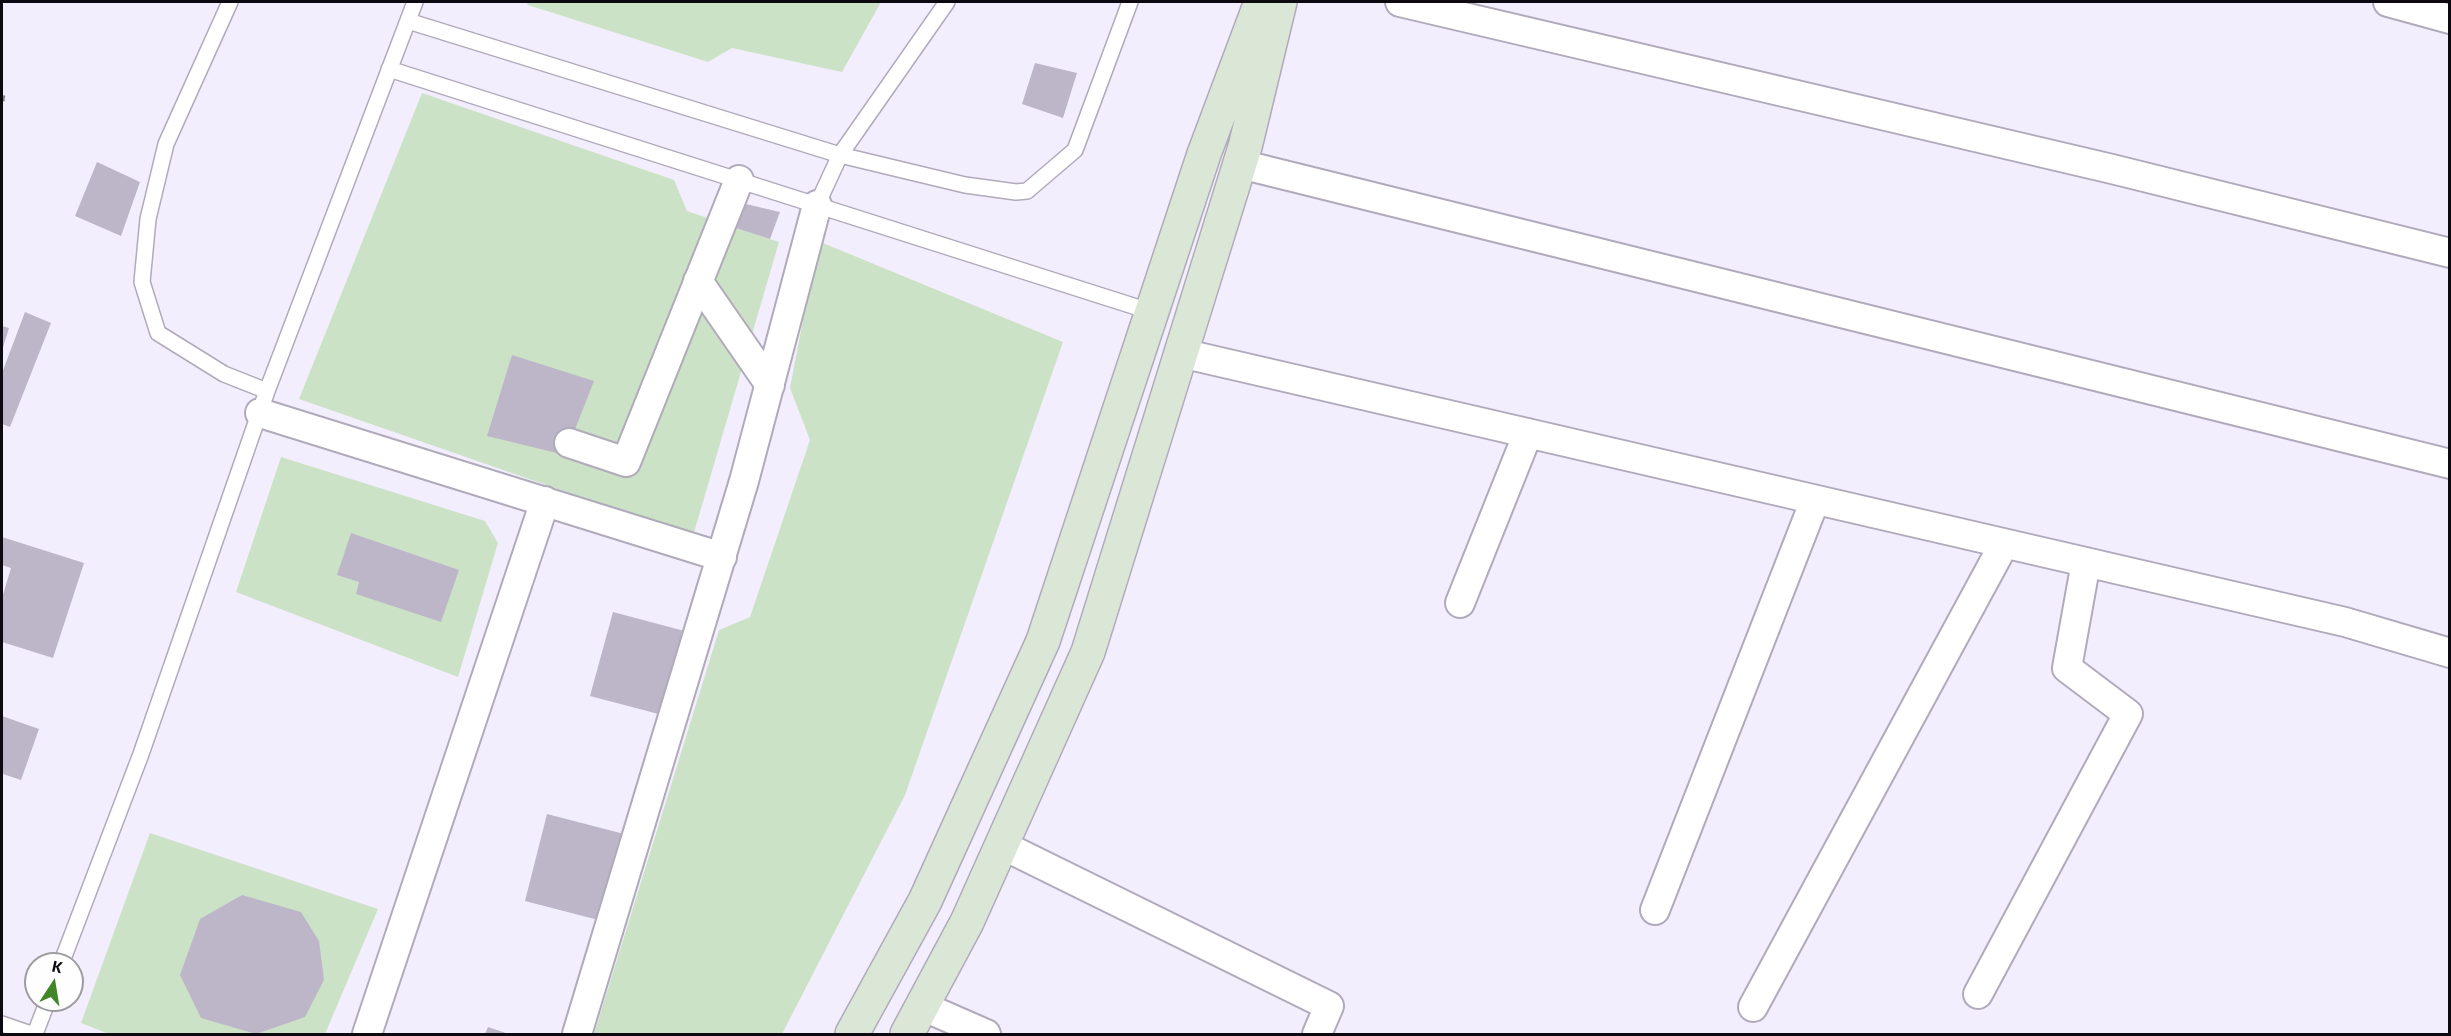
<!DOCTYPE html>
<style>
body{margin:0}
#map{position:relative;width:2451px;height:1036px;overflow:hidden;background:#f3eefd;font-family:"Exo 2",sans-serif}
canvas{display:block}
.frame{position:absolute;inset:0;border:3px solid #0c0a10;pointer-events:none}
.north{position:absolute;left:24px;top:952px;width:60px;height:60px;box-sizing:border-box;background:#fefefe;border:2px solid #9d9c9f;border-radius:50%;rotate:12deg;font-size:16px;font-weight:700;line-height:24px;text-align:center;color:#0c0a10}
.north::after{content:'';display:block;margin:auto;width:21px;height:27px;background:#418529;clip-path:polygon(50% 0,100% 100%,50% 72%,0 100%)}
</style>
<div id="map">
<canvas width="2451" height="1036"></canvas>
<div class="frame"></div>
<div class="north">K</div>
</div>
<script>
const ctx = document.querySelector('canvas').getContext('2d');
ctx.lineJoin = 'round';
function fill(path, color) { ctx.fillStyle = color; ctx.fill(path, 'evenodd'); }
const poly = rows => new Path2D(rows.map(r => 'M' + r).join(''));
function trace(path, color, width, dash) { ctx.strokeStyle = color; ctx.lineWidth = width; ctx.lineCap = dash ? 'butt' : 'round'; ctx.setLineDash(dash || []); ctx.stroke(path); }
const green = poly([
 [526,2,881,2,842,72,732,48,708,62,528,5],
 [422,93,674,180,687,211,779,242,693,536,299,399],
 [818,241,1063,342,905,795,782,1034,594,1034,719,630,750,617,810,440,790,388],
 [281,457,485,521,498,543,458,677,236,592],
 [150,833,378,909,325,1034,109,1034,81,1023]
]);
const building = poly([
 [1035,63,1077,73,1063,118,1022,104],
 [97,162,140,182,121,236,75,216],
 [746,204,780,212,770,239,736,228],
 [25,312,51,323,10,427,2,424,2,373],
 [2,326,9,328,2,351],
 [512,355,594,381,565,455,487,436],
 [351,533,459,570,441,622,356,594,359,582,337,575],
 [2,537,84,563,53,658,2,642,2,598,11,568,2,565],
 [613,612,692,633,670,717,590,696],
 [2,716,39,729,21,780,3,774,2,779],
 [547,814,628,835,606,922,525,901],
 [242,895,301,912,319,941,324,980,305,1017,256,1034,201,1018,180,975,200,919],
 [488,1027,509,1034,485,1034]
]);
const path = poly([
 [2,97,6,98,2,100]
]);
const lane = poly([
 [230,2,166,144,148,219,142,282,158,333,224,374,267,391],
 [408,21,840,155,965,185,1016,192,1027,191,1075,150,1130,2],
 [389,69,1152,312],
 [817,205,840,155,947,2],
 [61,964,141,754,267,391,415,2],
 [2,1024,31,1034],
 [35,1034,48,1000]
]);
const street = poly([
 [1400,2,2112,169,2450,253],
 [2388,2,2450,19],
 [1240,164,2450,464],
 [698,281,770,385],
 [1181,353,2345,622,2450,653],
 [260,413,722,557],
 [569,443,626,462,739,180],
 [1460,603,1528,433],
 [1002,845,1329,1006,1317,1034],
 [1655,910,1815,500],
 [1978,994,2128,714,2067,668,2086,562],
 [922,1006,986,1034],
 [1753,1007,2004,544],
 [367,1034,545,501],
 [577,1034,744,481,817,205]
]);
const secondary = poly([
 [852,1034,925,901,1043,641,1204,154,1261,2],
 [907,1034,967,922,1088,652,1245,147,1280,2]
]);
fill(green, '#cce2c6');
fill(building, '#bdb6c8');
trace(lane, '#b0aabb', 18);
trace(street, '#b0aabb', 32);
trace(secondary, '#b0aabb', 36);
trace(path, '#888590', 4, [3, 3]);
trace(lane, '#fff', 15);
trace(street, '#fff', 28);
trace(secondary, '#dae7d6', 33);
</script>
